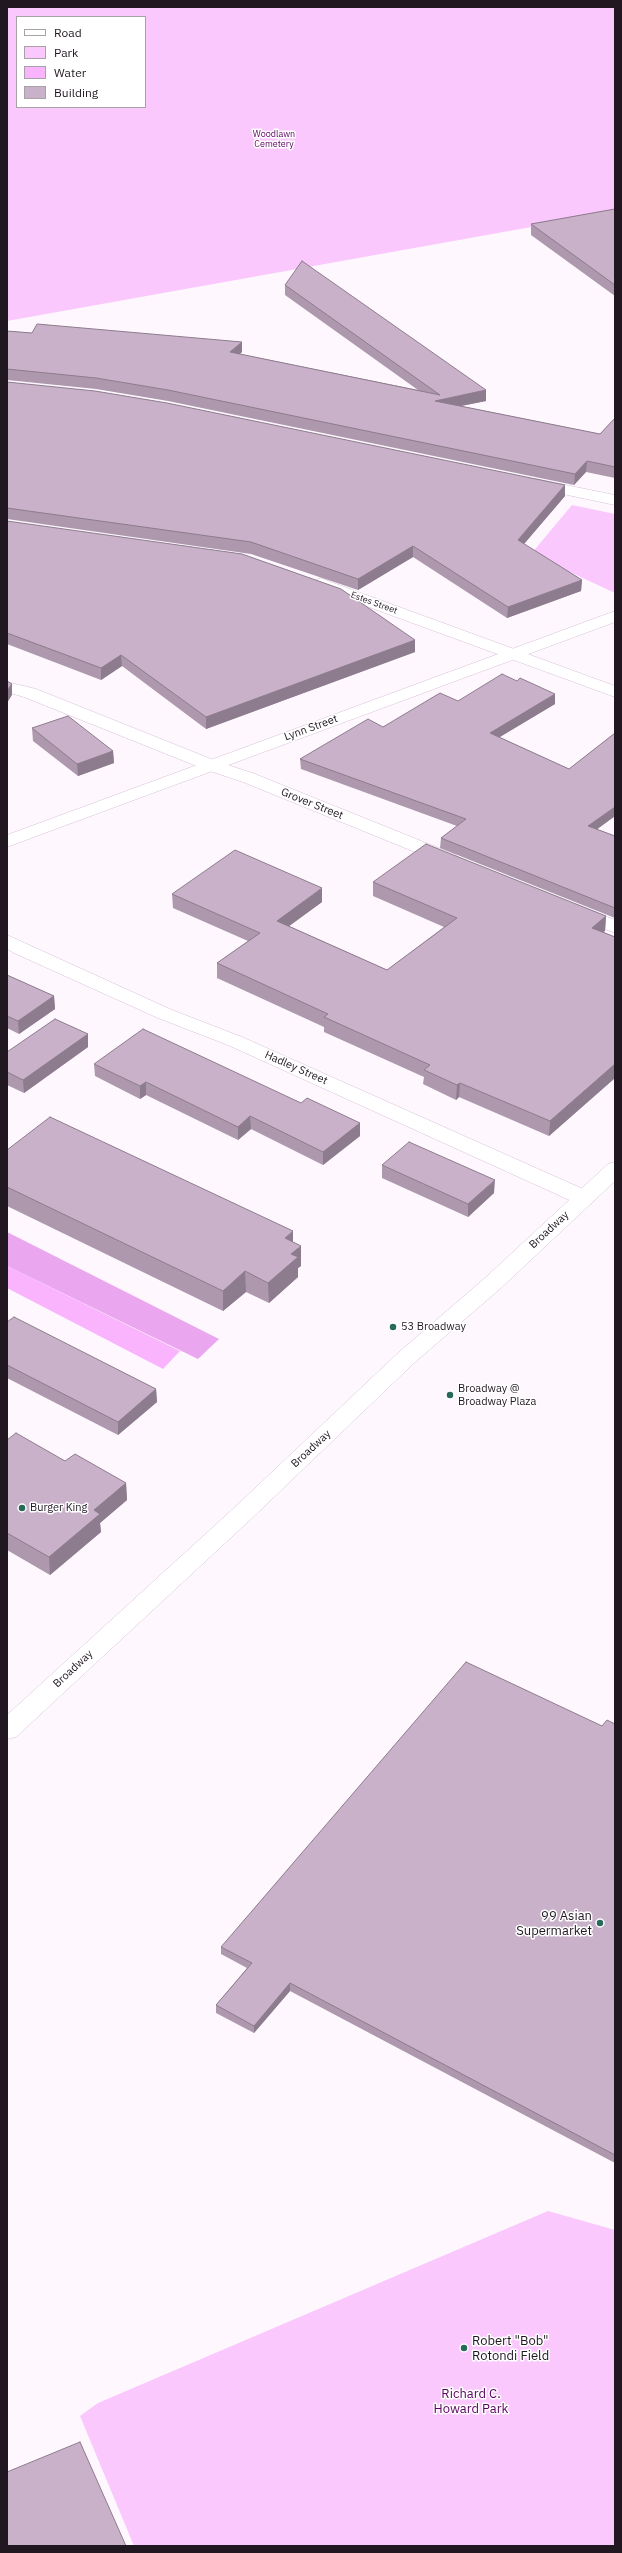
<!DOCTYPE html>
<style>
body{margin:0}
#map{position:relative;width:622px;height:2553px;overflow:hidden;background:#fef8fe;font-family:"IBM Plex Sans",sans-serif}
canvas{display:block}
.frame{position:absolute;inset:0;border:8px solid #201720;pointer-events:none}
.legend{position:absolute;left:16px;top:16px;width:130px;height:92px;box-sizing:border-box;background:#fff;border:1px solid #a6a2a6;margin:0;padding:5px 7px;list-style:none;font-size:12px;color:#201720}
.legend li{display:flex;align-items:center;gap:8px;height:20px}
.legend b{width:20px;border:1px solid #a6a2a6}
</style>
<div id="map">
<canvas width="622" height="2553"></canvas>
<div class="frame"></div>
<ul class="legend">
<li><b style="height:5px;background:#fff"></b>Road</li>
<li><b style="height:11px;background:#fac8fd"></b>Park</li>
<li><b style="height:11px;background:#f9b4fd"></b>Water</li>
<li><b style="height:11px;background:#c9b1ca"></b>Building</li>
</ul>
</div>
<script>
const ctx = document.querySelector('canvas').getContext('2d');
ctx.lineJoin = 'round';
function fill(path, color) { ctx.fillStyle = color; ctx.fill(path, 'evenodd'); }
const poly = rows => new Path2D(rows.map(r => 'M' + r).join(''));
function trace(path, color, width, dash) { ctx.strokeStyle = color; ctx.lineWidth = width; ctx.lineCap = dash ? 'butt' : 'round'; ctx.setLineDash(dash || []); ctx.stroke(path); }
function drawText(font, color, halo, rows, align = 'center') {
  ctx.font = font + ' "IBM Plex Sans",sans-serif'; ctx.lineWidth = 3; ctx.setLineDash([]); ctx.textBaseline = 'middle'; ctx.strokeStyle = halo; ctx.fillStyle = color; for (const [text, x, y, turn = 0] of rows) {
    ctx.save(); ctx.translate(x, y); ctx.rotate((+turn || 0) * Math.PI / 180); ctx.textAlign = isNaN(turn) ? turn : align; if (halo) ctx.strokeText(text, 0, 0); ctx.fillText(text, 0, 0); ctx.restore();
  }
}
const green = poly([
 [7,7,615,7,615,212,7,321],
 [17,17,145,17,145,107,17,107],
 [572,505,615,514,615,593,531,554],
 [548,2211,615,2230,615,2546,134,2546,80,2416,98,2403]
]);
const forest = poly([
 [7,1232,219,1339,198,1359,7,1266]
]);
const water = poly([
 [7,1266,180,1351,163,1369,7,1288]
]);
const minor = poly([
 [320,578,615,686,615,697,314,587,312,583,320,578],
 [7,682,36,689,216,761,255,774,456,855,458,859,456,863,442,863,243,782,204,769,24,697,7,692,7,682],
 [577,905,615,920,615,933,570,915,567,911,570,907,577,905],
 [7,935,172,1010,242,1037,592,1193,595,1198,592,1203,584,1205,576,1203,228,1045,158,1018,14,953,7,949,7,935]
]);
const tertiary = poly([
 [536,479,615,495,615,505,530,487,528,484,536,479]
]);
const secondary = poly([
 [615,611,615,622,7,847,7,835,615,611]
]);
const primary = poly([
 [615,1162,615,1181,501,1288,414,1363,250,1520,16,1737,7,1739,7,1715,234,1508,398,1353,485,1278,608,1164,615,1162]
]);
const wall = poly([
 [615,209,615,296,531,235,531,224],
 [285,285,486,390,486,401,461,406,600,434,615,418,615,478,586,472,574,485,168,401,96,389,7,380,7,331,32,333,242,342,242,352,240,354,418,390,285,295],
 [7,382,565,485,565,496,524,544,582,580,581,591,507,618,413,557,358,590,251,554,7,519,7,521,415,640,415,652,206,729,122,666,101,680,7,644],
 [517,681,555,704,499,737,569,769,615,733,615,816,597,829,615,836,615,918,440,848,441,838,457,826,301,769,300,759,383,727],
 [32,728,113,751,114,763,78,776,33,741],
 [373,882,606,916,605,931,603,932,615,937,615,1078,549,1136,459,1097,456,1100,423,1084,424,1077,324,1032,324,1027,217,978,217,963,248,941,173,908,172,894,322,902,289,926,387,970,444,927,373,896],
 [7,975,54,996,55,1009,19,1034,7,1028],
 [88,1034,88,1047,24,1093,7,1085,7,1052],
 [94,1064,301,1103,360,1123,360,1136,323,1165,251,1129,238,1140,146,1095,140,1099,95,1076],
 [7,1150,293,1242,301,1246,301,1266,298,1268,298,1277,269,1303,246,1292,223,1311,7,1206],
 [382,1165,494,1193,468,1217,382,1178],
 [7,1322,156,1389,157,1402,118,1435,7,1378],
 [7,1440,126,1483,127,1500,100,1523,101,1532,50,1575,7,1550],
 [615,1724,615,2163,290,1991,254,2033,216,2013,216,2005,247,1968,221,1954,221,1947,602,1726]
]);
const shadedWall = poly([
 [242,342,242,352,230,362,230,352],
 [486,390,486,401,435,411,435,401],
 [587,461,586,472,574,485,575,474],
 [565,485,565,496,518,551,518,540],
 [413,546,413,557,358,590,358,579],
 [582,580,581,591,507,618,508,607],
 [415,640,415,652,206,729,206,717],
 [121,655,122,666,101,680,101,668],
 [7,669,8,681,7,681],
 [12,684,12,695,7,703,7,690],
 [555,694,555,704,490,743,490,733],
 [113,751,114,763,78,776,77,764],
 [615,807,615,816,588,836,588,826],
 [322,888,322,902,277,935,277,921],
 [606,916,605,931,591,942,592,928],
 [54,996,55,1009,19,1034,18,1021],
 [88,1034,88,1047,24,1093,23,1080],
 [615,1064,615,1078,549,1136,550,1121],
 [146,1082,146,1095,140,1099,140,1086],
 [460,1083,459,1097,456,1100,457,1085],
 [250,1116,251,1129,238,1140,238,1127],
 [360,1123,360,1136,323,1165,323,1152],
 [495,1180,494,1193,468,1217,468,1204],
 [293,1231,293,1251,285,1238],
 [301,1246,301,1266,298,1268,298,1277,269,1303,268,1283,291,1254],
 [245,1271,246,1292,223,1311,223,1291],
 [156,1389,157,1402,118,1435,118,1422],
 [126,1483,127,1500,100,1523,101,1532,50,1575,49,1557,94,1510],
 [290,1983,290,1991,254,2033,254,2026]
]);
const building = poly([
 [615,209,615,285,531,224,615,209],
 [302,261,486,390,435,401,600,434,615,418,615,467,587,461,575,474,168,390,96,378,7,369,7,331,32,333,37,324,242,342,230,352,440,395,285,285,302,261],
 [7,382,95,391,167,403,565,485,518,540,582,580,508,607,413,546,358,579,251,542,7,508,7,382],
 [7,521,242,554,341,589,415,640,206,717,121,655,101,668,7,633,7,521],
 [502,674,517,681,520,678,555,694,490,733,569,769,615,733,615,807,588,826,615,836,615,908,441,838,466,819,300,759,368,719,383,727,440,693,458,701,502,674],
 [7,681,12,684,7,690,7,681],
 [68,716,113,751,77,764,32,728,68,716],
 [426,844,606,916,592,928,615,937,615,1064,550,1121,460,1083,457,1085,424,1070,430,1065,324,1017,328,1014,217,963,260,933,172,894,235,850,322,888,277,921,387,970,457,918,373,882,426,844],
 [7,975,54,996,18,1021,7,1016,7,975],
 [55,1019,88,1034,23,1080,7,1072,7,1052,55,1019],
 [143,1029,301,1103,307,1098,360,1123,323,1152,250,1116,238,1127,146,1082,140,1086,94,1064,143,1029],
 [50,1117,293,1231,285,1238,301,1246,291,1254,298,1257,268,1283,245,1271,223,1291,7,1187,7,1150,50,1117],
 [409,1142,495,1180,468,1204,382,1165,409,1142],
 [14,1317,156,1389,118,1422,7,1365,7,1322,14,1317],
 [16,1433,65,1461,75,1454,126,1483,94,1510,100,1514,49,1557,7,1533,7,1440,16,1433],
 [466,1662,602,1726,607,1720,615,1724,615,2155,290,1983,254,2026,216,2005,252,1963,221,1947,466,1662],
 [80,2442,126,2546,7,2546,7,2472,80,2442]
]);
const markers = [
 [393,1327,4,"#286a5a"],
 [450,1395,4,"#286a5a"],
 [22,1508,4,"#286a5a"],
 [600,1923,4,"#286a5a"],
 [464,2348,4,"#286a5a"]
];
const farParknames = [
 ["Woodlawn",274,134],
 ["Cemetery",274,144]
];
const farStreetnames = [
 ["Estes Street",374,603,20]
];
const streetNames = [
 ["Lynn Street",311,728,-20],
 ["Grover Street",312,804,22],
 ["Hadley Street",296,1068,24],
 ["Broadway",549,1230,-43],
 ["Broadway",311,1449,-43],
 ["Broadway",73,1669,-43]
];
const poiNames = [
 ["53 Broadway",401,1327],
 ["Broadway @",458,1389],
 ["Broadway Plaza",458,1402],
 ["Burger King",30,1508]
];
const nearPoinames = [
 ["99 Asian",592,1916],
 ["Supermarket",592,1931],
 ["Robert \"Bob\"",472,2341,"left"],
 ["Rotondi Field",472,2356,"left"]
];
const nearParknames = [
 ["Richard C.",471,2394],
 ["Howard Park",471,2409]
];
fill(green, '#fac8fd');
fill(forest, '#eaa6ef');
fill(water, '#f9b4fd');
trace(minor, '#d7bfd8', 1);
trace(tertiary, '#d7bfd8', 1);
trace(secondary, '#d7bfd8', 1);
trace(primary, '#d7bfd8', 1);
fill(minor, '#fff');
fill(tertiary, '#fff');
fill(secondary, '#fff');
fill(primary, '#fff');
fill(wall, '#ad98ae');
fill(shadedWall, '#8d7c8d');
fill(building, '#c9b1ca');
trace(building, '#8d7c8d', 1);
for (const [x, y, r, color] of markers) { const dot = new Path2D(); dot.arc(x, y, r, 0, 2 * Math.PI); ctx.fillStyle = color; ctx.fill(dot); trace(dot, '#fff', 1.5); }
drawText('9px', '#5a0361', '#fff', farParknames);
drawText('9px', '#201720', '#fff', farStreetnames);
drawText('11px', '#201720', '#fff', streetNames);
drawText('11px', '#201720', '#fff', poiNames, 'left');
drawText('13px', '#201720', '#fff', nearPoinames, 'right');
drawText('13px', '#5a0361', '#fff', nearParknames);
</script>
